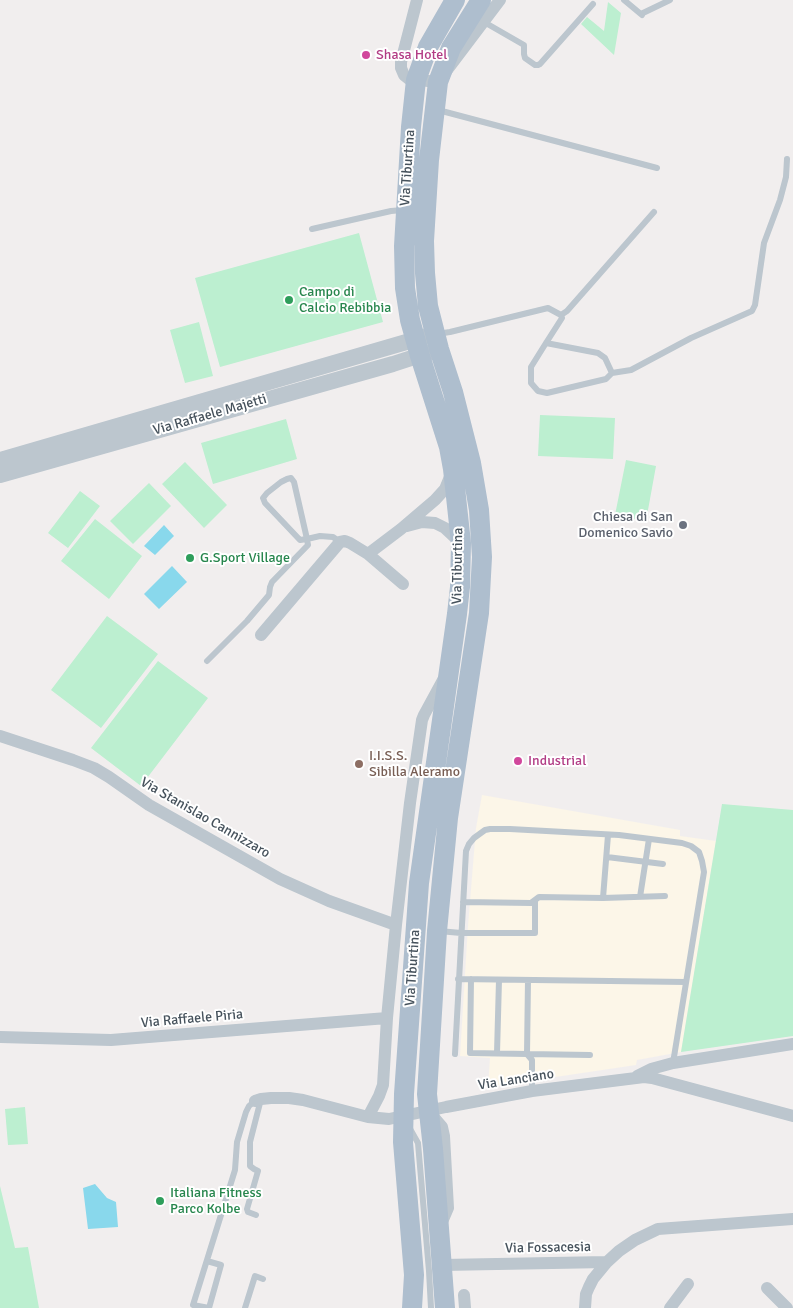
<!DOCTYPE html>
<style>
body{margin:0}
canvas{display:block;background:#f1eeee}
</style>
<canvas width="793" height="1308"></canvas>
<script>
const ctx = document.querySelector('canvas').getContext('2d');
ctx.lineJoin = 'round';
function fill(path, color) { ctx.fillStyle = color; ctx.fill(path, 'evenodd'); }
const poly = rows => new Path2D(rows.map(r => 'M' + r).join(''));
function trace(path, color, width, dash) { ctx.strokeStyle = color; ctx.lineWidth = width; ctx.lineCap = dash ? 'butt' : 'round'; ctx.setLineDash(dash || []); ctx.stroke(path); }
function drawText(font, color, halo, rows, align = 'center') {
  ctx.font = font + ' Signika,sans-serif'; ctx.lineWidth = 4; ctx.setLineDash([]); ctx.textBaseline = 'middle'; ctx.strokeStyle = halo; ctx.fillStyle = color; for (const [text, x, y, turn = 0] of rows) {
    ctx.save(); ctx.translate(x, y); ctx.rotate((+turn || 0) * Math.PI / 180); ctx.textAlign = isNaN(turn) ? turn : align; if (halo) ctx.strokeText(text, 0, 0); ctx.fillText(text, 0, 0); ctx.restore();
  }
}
const commercial = poly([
 [482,795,680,830,680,836,716,841,681,1052,637,1060,636,1065,488,1087,490,1058,460,1056,468,926,476,828]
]);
const green = poly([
 [608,2,621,13,614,55,581,24,587,17,604,31],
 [359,233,383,322,220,367,195,278],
 [199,322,213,376,185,383,170,330],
 [540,415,615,418,613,459,538,456],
 [286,419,297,459,213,484,201,443],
 [626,460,656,466,646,521,615,515],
 [185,462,227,505,204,528,162,484],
 [149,483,171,506,133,544,110,521],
 [80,491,100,506,68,548,48,533],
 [95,519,142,556,109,599,61,561],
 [107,616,158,654,101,728,51,690],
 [158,661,208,698,141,786,91,748],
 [722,804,793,810,793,1036,681,1052],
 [25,1107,28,1144,8,1145,5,1109],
 [0,1186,15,1248,28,1247,39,1308,0,1308]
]);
const water = poly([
 [164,525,174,536,155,555,144,546],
 [172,566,187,582,159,609,144,594],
 [95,1184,107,1198,116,1202,118,1227,88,1229,83,1188]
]);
const service = poly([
 [624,0,642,15,643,13,670,0],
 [484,22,524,45,524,54,525,58,535,65,538,65,540,64,593,4],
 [438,110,657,168],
 [312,229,391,211,403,210],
 [561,315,567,311,654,212],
 [437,334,450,332,548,308,561,315,562,318,546,343,531,367,531,383,538,391,547,393,606,379,612,373,605,358,598,353,546,343],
 [612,373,631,370,691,338,752,311,755,305,764,243,780,200,786,177,787,159],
 [207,661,247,621,269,595,270,587,272,582,308,545,307,539,294,482,291,478,287,479,281,482,267,493,263,498,265,503,300,540,307,539,320,536,333,537,340,542],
 [608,835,603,898,665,896],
 [607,857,663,864],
 [640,897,649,839],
 [463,902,531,903,539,897,603,898],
 [439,931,461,933,535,933,535,900],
 [458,979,686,982],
 [471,979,470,1053,527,1054,528,980],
 [497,1053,499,980],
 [455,1054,466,851,469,844,474,838,485,830,490,829,510,829,619,835,682,843,691,846,699,852,702,861,704,872,673,1063],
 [527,1054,590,1055],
 [527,1054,532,1060,532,1091],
 [409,1127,418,1143,429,1271,431,1308],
 [256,1215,248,1212,247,1209,258,1171,254,1169,250,1166,250,1142,261,1099],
 [207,1261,221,1265,209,1308],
 [209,1308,193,1305,235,1170,237,1142,246,1112,249,1106,255,1101],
 [245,1308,255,1276,263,1279]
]);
const minor = poly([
 [417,0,401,62,401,68,404,75,409,79,438,82,500,0],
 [407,526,422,522,435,523,445,528,461,543],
 [403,584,368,554,401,529,435,500,445,489,452,472],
 [261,635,340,542,345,541,350,543,368,554],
 [0,736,73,760,94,768,109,777,149,805,280,879,329,901,396,925],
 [0,1037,111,1040,387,1018],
 [637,1076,651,1069,673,1063,793,1044],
 [255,1101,261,1099,271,1098,289,1098,303,1100,368,1117,389,1119,446,1107,532,1091,644,1077,652,1078,793,1116],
 [430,1113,442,1127,444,1136,448,1208,442,1222],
 [368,1117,379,1096,383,1085,387,1018,396,925,410,803,422,720,424,715,443,680],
 [442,1265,607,1262,619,1251,635,1240,658,1229,793,1219],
 [767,1288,787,1308],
 [464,1295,465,1308],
 [585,1308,586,1294,589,1287,593,1279,607,1262],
 [670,1308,688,1284]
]);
const tertiary = poly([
 [0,460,427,336],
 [0,475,393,364,430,352]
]);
const primary = poly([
 [412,1308,414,1275,403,1142,404,1094,419,883,457,614,460,587,461,543,453,469,449,447,420,356,410,320,405,288,404,246,411,127,416,80,428,47,455,0],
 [445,1308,433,1149,427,1094,437,931,448,818,479,613,482,557,479,510,471,463,453,392,439,349,428,306,425,273,424,241,429,160,438,82,451,48,481,0]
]);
const markers = [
 [366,55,5,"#d1479c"],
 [289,300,5,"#2e9e5b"],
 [683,525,5,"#6b7280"],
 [190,558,5,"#2e9e5b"],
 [518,761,5,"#d1479c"],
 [359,764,5,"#8d6e63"],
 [160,1201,5,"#2e9e5b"]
];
const hotelNames = [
 ["Shasa Hotel",376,55],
 ["Industrial",528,761]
];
const streetNames = [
 ["Via Tiburtina",408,168,-86],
 ["Via Raffaele Majetti",210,415,-16],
 ["Via Tiburtina",458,566,-89],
 ["Via Stanislao Cannizzaro",205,818,30],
 ["Via Tiburtina",413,968,-86],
 ["Via Raffaele Piria",192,1019,-5],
 ["Via Lanciano",516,1080,-9],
 ["Via Fossacesia",548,1248,-1]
];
const leisureNames = [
 ["Campo di",299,292],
 ["Calcio Rebibbia",299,308],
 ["G.Sport Village",200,558],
 ["Italiana Fitness",170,1193],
 ["Parco Kolbe",170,1209]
];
const worshipNames = [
 ["Chiesa di San",673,517],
 ["Domenico Savio",673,533]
];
const educationNames = [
 ["I.I.S.S.",369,756],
 ["Sibilla Aleramo",369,772]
];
fill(commercial, '#fcf6e8');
fill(green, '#bcefd0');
fill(water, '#89d8ec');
trace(service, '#bcc6ce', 6);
trace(minor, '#bcc6ce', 12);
trace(tertiary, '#bcc6ce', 16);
trace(primary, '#aebece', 20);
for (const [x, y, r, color] of markers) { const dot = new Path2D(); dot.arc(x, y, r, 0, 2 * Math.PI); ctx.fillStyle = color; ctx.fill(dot); trace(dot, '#fff', 2); }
drawText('14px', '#b23c85', '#fff', hotelNames, 'left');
drawText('14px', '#46525c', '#fff', streetNames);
drawText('14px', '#27864d', '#fff', leisureNames, 'left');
drawText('14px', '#5b616d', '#fff', worshipNames, 'right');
drawText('14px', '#785e54', '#fff', educationNames, 'left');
</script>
